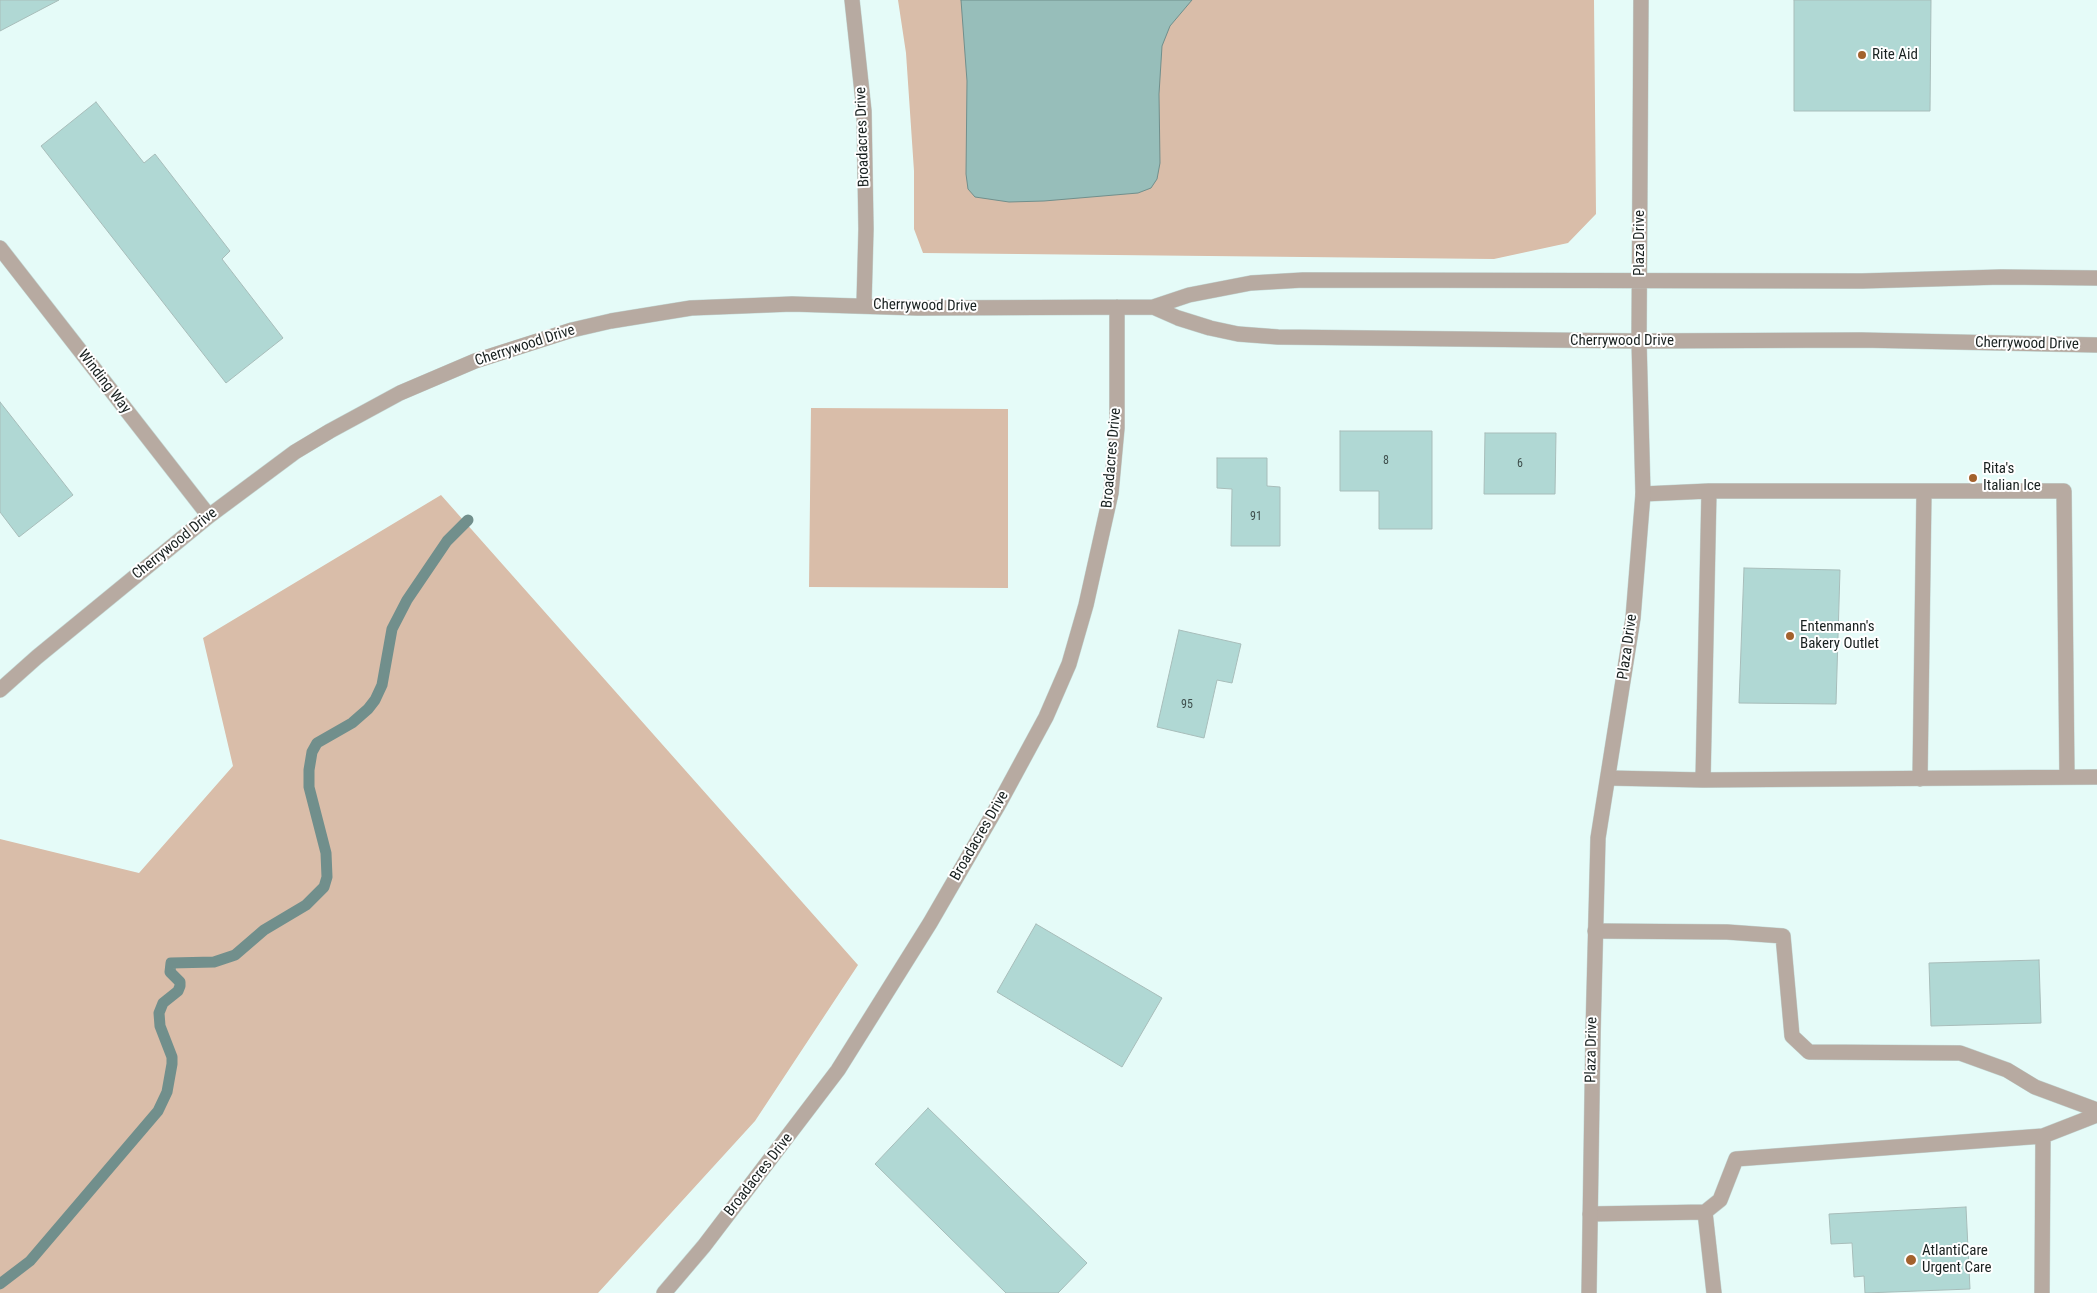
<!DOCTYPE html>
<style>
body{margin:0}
canvas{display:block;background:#e5fbf8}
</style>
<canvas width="2097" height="1293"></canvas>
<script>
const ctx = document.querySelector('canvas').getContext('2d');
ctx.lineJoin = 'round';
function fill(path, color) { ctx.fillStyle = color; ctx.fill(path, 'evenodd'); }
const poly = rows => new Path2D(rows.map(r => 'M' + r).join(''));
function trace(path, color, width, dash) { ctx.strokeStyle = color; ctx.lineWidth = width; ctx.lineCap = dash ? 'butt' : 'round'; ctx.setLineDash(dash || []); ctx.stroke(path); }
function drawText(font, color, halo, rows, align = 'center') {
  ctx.font = font + ' "Roboto Condensed",sans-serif'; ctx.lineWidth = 4; ctx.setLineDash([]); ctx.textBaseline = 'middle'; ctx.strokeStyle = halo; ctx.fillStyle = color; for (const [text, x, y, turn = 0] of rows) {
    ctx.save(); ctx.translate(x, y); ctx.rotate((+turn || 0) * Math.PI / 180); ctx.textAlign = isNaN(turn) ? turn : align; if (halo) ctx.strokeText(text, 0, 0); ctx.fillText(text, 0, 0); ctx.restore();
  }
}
const green = poly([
 [898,0,1594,0,1596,214,1568,243,1494,259,923,253,914,229,914,171,906,53],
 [811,408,1008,409,1008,588,809,587],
 [441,495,858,965,755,1121,598,1293,0,1293,0,839,139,873,233,766,203,638]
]);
const water = poly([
 [961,0,1192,0,1170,26,1162,46,1159,94,1160,163,1157,179,1151,188,1138,193,1044,201,1009,202,975,197,968,189,966,174,967,81,961,0]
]);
const stream = poly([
 [0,1284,30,1261,158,1111,167,1092,172,1064,172,1057,160,1026,159,1013,163,1003,178,991,180,986,180,982,170,972,171,963,214,962,235,955,264,930,306,905,324,887,327,877,326,853,309,787,309,770,312,752,317,743,352,723,368,709,375,700,382,685,392,629,407,600,447,541,468,520]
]);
const building = poly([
 [0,0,59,0,0,31,0,0],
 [1794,0,1931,0,1930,111,1794,111,1794,0],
 [96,102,144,163,155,154,230,251,222,259,283,338,226,383,41,146,96,102],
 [0,402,73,495,19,537,0,512,0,402],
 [1340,431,1432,431,1432,529,1379,529,1379,491,1340,491,1340,431],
 [1485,433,1556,433,1555,494,1484,494,1485,433],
 [1217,458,1267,458,1267,486,1280,487,1280,546,1231,546,1232,489,1217,488,1217,458],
 [1744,568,1840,570,1836,704,1739,703,1744,568],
 [1179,630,1241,644,1232,683,1217,680,1204,738,1157,727,1179,630],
 [1036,924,1162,998,1122,1067,997,992,1036,924],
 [2039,960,2041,1023,1931,1026,1929,963,2039,960],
 [928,1108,1087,1263,1058,1293,1006,1293,875,1164,928,1108],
 [1966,1207,1970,1289,1865,1293,1864,1276,1854,1277,1852,1243,1831,1244,1829,1214,1966,1207]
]);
const service = poly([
 [1643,494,1709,491,2064,491,2067,777],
 [1608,778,1703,780,2097,777],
 [1920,779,1924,491],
 [1703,780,1709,491],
 [1595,931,1727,932,1783,936,1792,1036,1809,1052,1960,1053,2007,1070,2035,1087,2097,1110],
 [1705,1212,1714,1293],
 [1590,1214,1705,1212,1720,1200,1736,1159,2043,1136,2097,1115],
 [2042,1293,2043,1136]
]);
const minor = poly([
 [852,0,864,111,866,229,864,304],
 [0,248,209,516],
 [1153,307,1178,318,1210,328,1238,334,1278,337,1639,341,1861,340,2097,345],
 [0,690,37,657,209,516,295,452,330,431,400,393,475,361,572,330,611,321,691,308,792,304,918,308,1153,307,1189,295,1251,283,1303,280,1862,281,2001,277,2097,278],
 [664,1293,704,1246,838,1070,930,923,1000,802,1046,717,1069,664,1086,605,1111,493,1117,428,1117,307],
 [1589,1293,1593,1033,1598,838,1633,618,1643,494,1639,341,1641,0]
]);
const markers = [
 [1862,55,5,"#a3622d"],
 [1973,478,5,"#a3622d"],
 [1790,636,5,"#a3622d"],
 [1911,1260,6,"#a3622d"]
];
const numberNames = [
 ["8",1386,461],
 ["6",1520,464],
 ["91",1256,517],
 ["95",1187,705]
];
const poiNames = [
 ["Rite Aid",1872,55],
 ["Rita's",1983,469],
 ["Italian Ice",1983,486],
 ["Entenmann's",1800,627],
 ["Bakery Outlet",1800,644],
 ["AtlantiCare",1922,1251],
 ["Urgent Care",1922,1268]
];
const streetNames = [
 ["Broadacres Drive",863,137,-92],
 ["Plaza Drive",1640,243,-90],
 ["Cherrywood Drive",925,306,1],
 ["Cherrywood Drive",1622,341],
 ["Cherrywood Drive",2027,344,1],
 ["Cherrywood Drive",525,346,-18],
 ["Winding Way",104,382,52],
 ["Broadacres Drive",1112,458,-85],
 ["Cherrywood Drive",175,544,-39],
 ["Plaza Drive",1628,647,-82],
 ["Broadacres Drive",980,836,-60],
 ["Plaza Drive",1592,1050,-89],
 ["Broadacres Drive",759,1175,-52]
];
fill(green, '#d9bda9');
fill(water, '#97beba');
trace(water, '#718f8c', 1);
trace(stream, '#718f8c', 11);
fill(building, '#b0d8d4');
trace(building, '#a8bdba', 1);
trace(service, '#c4d8d5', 16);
trace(minor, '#c4d8d5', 16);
trace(service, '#b7aaa1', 15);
trace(minor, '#b7aaa1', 15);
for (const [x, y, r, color] of markers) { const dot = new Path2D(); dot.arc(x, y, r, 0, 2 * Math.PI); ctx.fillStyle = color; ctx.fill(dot); trace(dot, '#fff', 2); }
drawText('12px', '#3f4f4d', null, numberNames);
drawText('15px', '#192120', '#fff', poiNames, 'left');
drawText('15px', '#192120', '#fff', streetNames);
</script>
